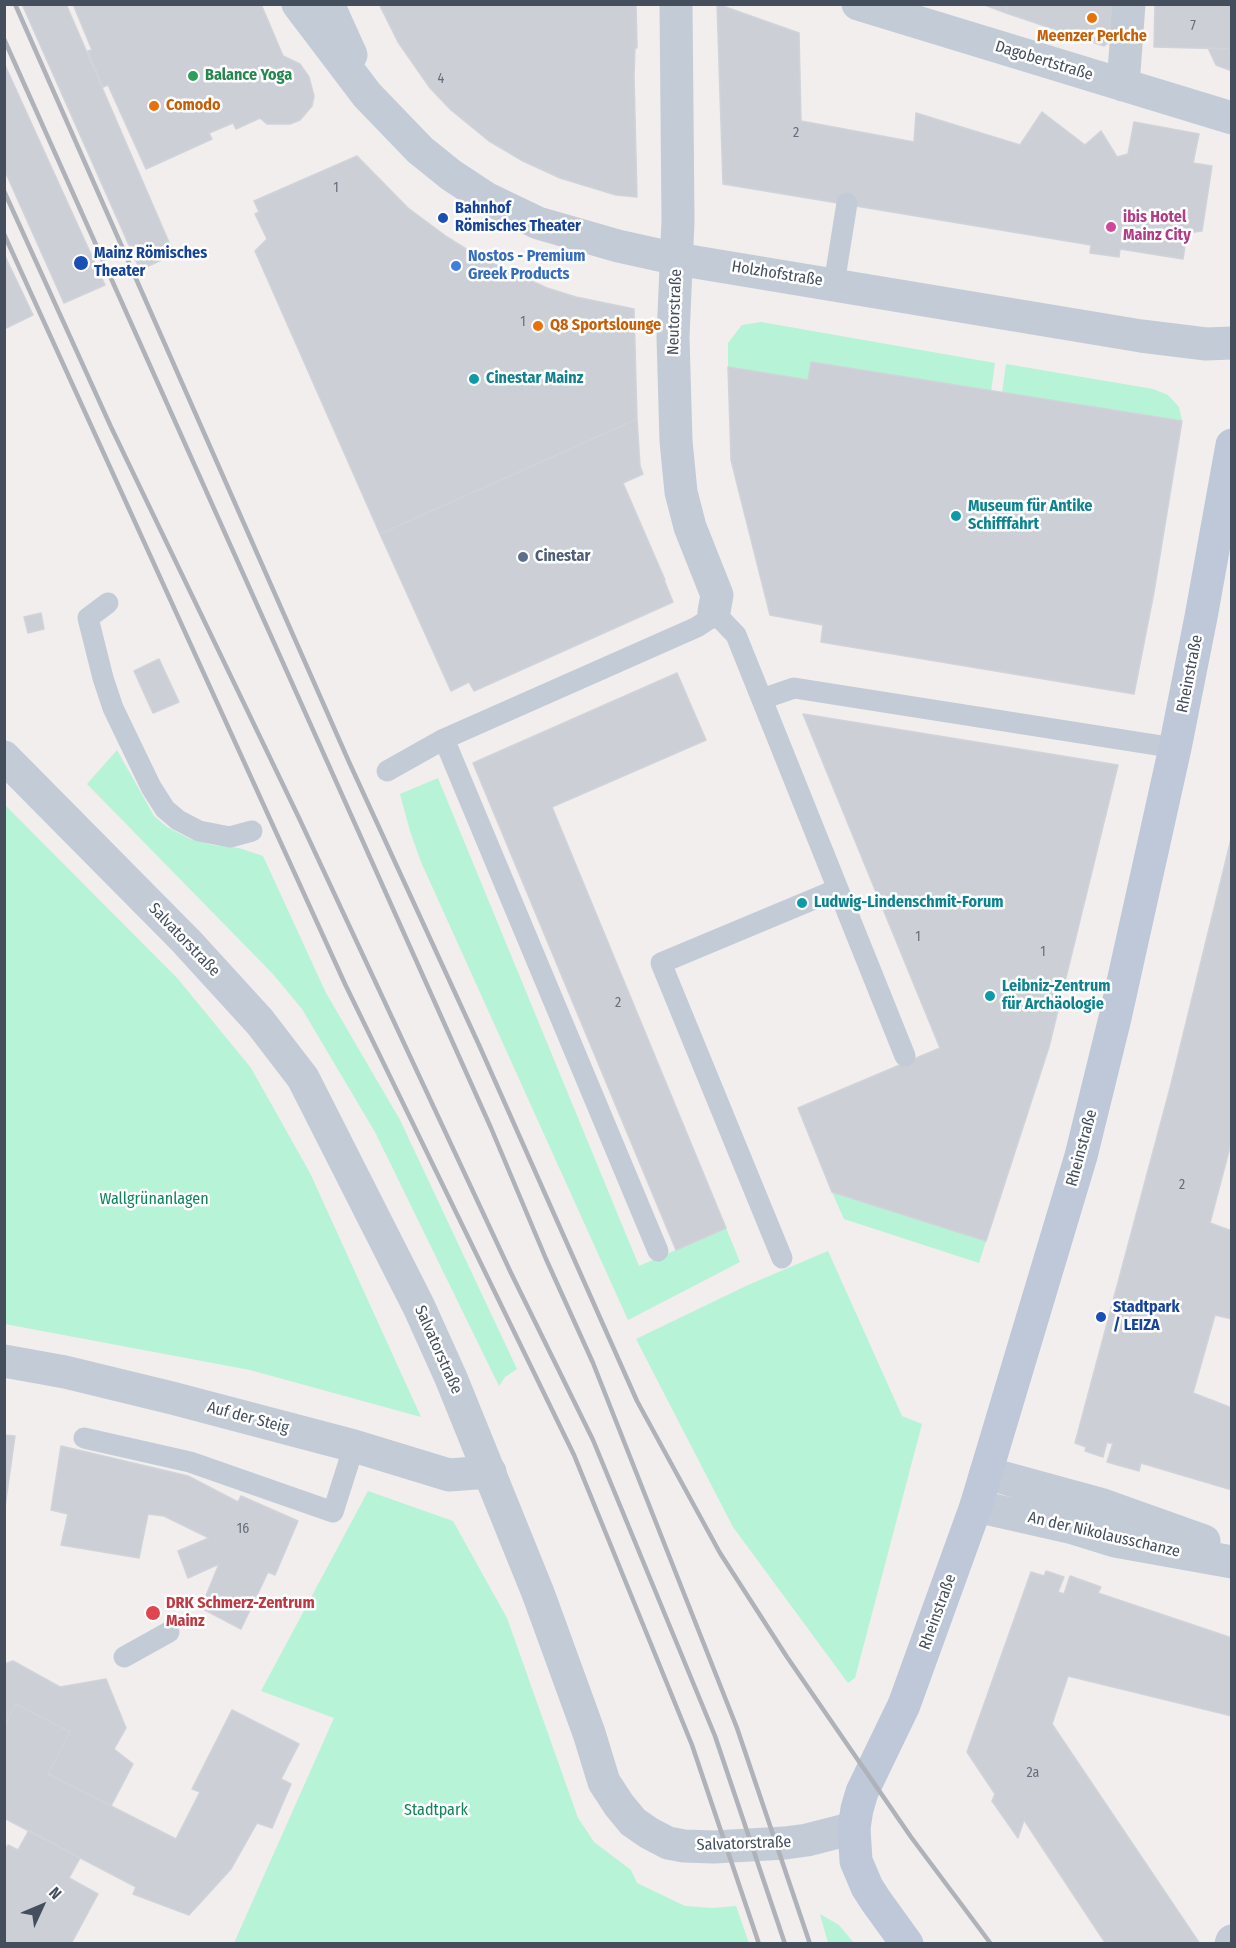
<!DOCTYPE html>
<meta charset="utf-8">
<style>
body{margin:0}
#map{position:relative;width:1236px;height:1948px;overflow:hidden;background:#f1eeed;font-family:"Fira Sans Condensed",sans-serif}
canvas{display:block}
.frame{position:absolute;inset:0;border:6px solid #444e5d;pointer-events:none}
.north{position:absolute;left:12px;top:1876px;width:60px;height:60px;-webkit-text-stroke:4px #fff;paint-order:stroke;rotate:46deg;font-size:16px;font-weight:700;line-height:24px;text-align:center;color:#444e5d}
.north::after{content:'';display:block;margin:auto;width:21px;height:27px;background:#444e5d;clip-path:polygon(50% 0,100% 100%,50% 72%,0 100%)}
</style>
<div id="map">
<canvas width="1236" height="1948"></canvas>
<div class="frame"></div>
<div class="north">N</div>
</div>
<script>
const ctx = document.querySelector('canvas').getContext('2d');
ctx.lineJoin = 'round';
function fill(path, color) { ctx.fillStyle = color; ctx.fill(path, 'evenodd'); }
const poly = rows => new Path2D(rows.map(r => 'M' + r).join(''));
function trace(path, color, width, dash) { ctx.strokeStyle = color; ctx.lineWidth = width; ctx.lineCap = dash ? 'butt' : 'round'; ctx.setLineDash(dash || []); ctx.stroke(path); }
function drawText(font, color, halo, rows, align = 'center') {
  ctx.font = font + ' "Fira Sans Condensed",sans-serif'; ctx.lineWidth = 5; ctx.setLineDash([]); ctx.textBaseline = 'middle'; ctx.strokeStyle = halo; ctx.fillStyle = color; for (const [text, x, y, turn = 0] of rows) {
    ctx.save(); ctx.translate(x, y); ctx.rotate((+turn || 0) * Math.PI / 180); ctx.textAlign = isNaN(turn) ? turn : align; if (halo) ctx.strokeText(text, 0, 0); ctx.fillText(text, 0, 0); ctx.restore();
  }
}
const green = poly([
 [761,322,995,363,991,392,808,380,728,367,728,343,742,325],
 [1006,364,1153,389,1168,395,1179,407,1182,421,1002,393],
 [117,750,154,816,167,827,190,839,213,845,239,848,263,856,326,993,400,1120,517,1369,505,1377,499,1386,375,1132,302,1009,272,973,87,784],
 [438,778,639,1266,726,1228,740,1262,628,1320,421,862,410,831,400,794],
 [5,805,178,979,251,1068,310,1173,421,1417,250,1370,5,1324],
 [832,1192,986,1241,979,1263,844,1219],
 [828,1251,902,1416,922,1424,855,1678,848,1683,733,1527,636,1339,748,1285],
 [368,1491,453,1521,507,1618,578,1818,594,1842,631,1870,637,1883,685,1906,713,1908,736,1906,749,1943,234,1943,334,1718,261,1691],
 [820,1914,839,1925,854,1943,828,1943]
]);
const building = poly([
 [22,4,66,4,174,254,140,270,22,4],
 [73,4,261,4,283,56,300,64,309,77,314,96,312,106,300,120,290,124,267,124,260,118,236,129,233,123,209,133,212,139,146,169,108,85,103,87,88,51,92,50,73,4],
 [379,4,636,4,637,48,635,48,634,76,637,197,616,195,560,178,523,161,489,141,451,110,430,88,398,42,379,4],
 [717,4,799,33,801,121,914,142,916,113,1020,145,1042,112,1085,145,1101,131,1117,157,1128,154,1134,122,1199,134,1193,163,1212,166,1202,231,1187,233,1183,259,1120,249,1119,257,1090,253,1091,245,723,184,717,4],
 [982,4,1008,4,1006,13,982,4],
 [1008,4,1114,4,1113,39,1104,46,1006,13,1008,4],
 [1155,4,1232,4,1232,49,1154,47,1155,4],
 [1208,48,1232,49,1232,71,1216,65,1208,48],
 [4,63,105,285,64,303,4,169,4,63],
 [357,156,408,208,447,237,479,257,547,288,576,297,634,309,637,419,380,534,255,251,267,239,255,214,259,212,254,201,357,156],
 [4,254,33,315,4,329,4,254],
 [811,362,1182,421,1154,592,1134,694,821,642,823,625,770,615,731,460,728,367,808,380,811,362],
 [637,419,640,466,643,474,623,483,665,580,664,580,673,602,474,691,469,682,451,691,380,534,637,419],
 [41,613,44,629,28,633,24,617,41,613],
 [159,659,179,702,153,713,134,671,159,659],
 [677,673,706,740,552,807,726,1228,676,1250,473,763,677,673],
 [803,714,1118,765,1049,1047,986,1241,832,1192,798,1108,940,1048,803,714],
 [1232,835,1232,1148,1230,1147,1210,1223,1232,1231,1232,1319,1215,1315,1193,1393,1232,1408,1232,1490,1141,1463,1139,1471,1107,1462,1113,1443,1110,1443,1107,1442,1103,1457,1085,1451,1086,1447,1075,1443,1170,1088,1232,835],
 [4,1435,15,1436,5,1507,4,1507,4,1435],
 [61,1446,188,1476,238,1502,241,1496,298,1521,275,1575,268,1572,241,1629,201,1608,219,1564,188,1578,178,1551,209,1538,164,1516,148,1514,139,1558,61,1545,68,1514,51,1510,61,1446],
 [1046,1571,1064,1577,1058,1592,1064,1594,1070,1576,1101,1587,1098,1593,1232,1638,1232,1716,1068,1676,1052,1724,1200,1944,1106,1944,1024,1820,1018,1838,992,1801,995,1794,967,1752,1031,1572,1044,1576,1046,1571],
 [13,1661,60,1687,106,1679,126,1728,114,1749,133,1764,111,1806,48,1774,70,1732,16,1704,4,1726,4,1664,13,1661],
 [16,1704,70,1732,48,1774,176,1839,200,1792,192,1789,232,1710,299,1744,281,1779,291,1784,272,1828,257,1823,231,1869,189,1915,133,1894,136,1887,4,1818,4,1726,16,1704],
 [29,1830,80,1858,69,1878,98,1894,71,1944,4,1944,4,1851,8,1845,18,1850,29,1830]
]);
const service = poly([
 [834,284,847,203],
 [108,603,88,618,103,678,113,708,151,787,165,809,178,820,199,831,230,837,252,831],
 [762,699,794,688,1175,748],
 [444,739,658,1251],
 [387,771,444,739,697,627,709,619,714,612,736,635,905,1056],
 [782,1258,661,963,838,889],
 [84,1438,190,1462,333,1512,354,1446],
 [124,1657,169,1632]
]);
const minor = poly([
 [676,4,678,221,673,337,676,441,681,492,690,527,717,595,714,612],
 [858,4,1232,118],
 [1123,85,1129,4],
 [4,1361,65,1372,172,1398,354,1446,449,1475,490,1472],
 [986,1473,1103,1505,1204,1541],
 [976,1506,1073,1528,1115,1541,1232,1562],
 [1231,1944,1232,1941]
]);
const tertiary = poly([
 [298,4,367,95,420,150,451,175,486,198,538,223,618,246,677,259,1141,336,1206,344,1232,343],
 [328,4,351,55],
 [4,757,186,941,260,1022,303,1078,419,1307,451,1378,538,1593,589,1733,604,1782,619,1805,633,1822,649,1833,668,1843,684,1846,714,1847,785,1843,807,1840,854,1828]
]);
const secondary = poly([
 [907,1944,876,1901,867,1887,856,1861,854,1828,857,1809,862,1792,904,1705,976,1506,1081,1156,1115,1018,1175,748,1201,617,1232,445]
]);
const rail = poly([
 [15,4,349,762,479,1045,637,1401,720,1553,787,1657,911,1837,991,1944],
 [4,39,491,1128,546,1259,593,1363,737,1728,810,1944],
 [4,191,111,427,299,818,511,1273,593,1440,715,1736,785,1944],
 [4,234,345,984,574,1455,692,1745,759,1944]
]);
const markers = [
 [1092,18,6,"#e8710a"],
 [193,76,6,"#2e9e5b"],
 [154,106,6,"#e8710a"],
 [443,218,6,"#1a4fb4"],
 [1111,227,6,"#d1479c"],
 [81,263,8,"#1a4fb4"],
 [456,266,6,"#3f7fe0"],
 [538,326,6,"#e8710a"],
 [474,379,6,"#0f9aa8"],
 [956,516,6,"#0f9aa8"],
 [523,557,6,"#5c6f8a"],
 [802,903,6,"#0f9aa8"],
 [990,996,6,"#0f9aa8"],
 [1101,1317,6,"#1a4fb4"],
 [153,1613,8,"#e0444e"]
];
const numberNames = [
 ["7",1193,26],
 ["4",441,79],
 ["2",796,133],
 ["1",336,188],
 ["1",523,322],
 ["1",918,937],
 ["1",1043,952],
 ["2",618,1003],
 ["2",1182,1185],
 ["16",243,1529],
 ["2a",1033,1773]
];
const foodNames = [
 ["Meenzer Perlche",1092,37,"center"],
 ["Comodo",166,106],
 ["Q8 Sportslounge",550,326]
];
const streetNames = [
 ["Dagobertstraße",1044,61,17],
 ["Holzhofstraße",777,274,9],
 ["Neutorstraße",675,312,-88],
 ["Rheinstraße",1190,674,-79],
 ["Salvatorstraße",184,940,46],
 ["Rheinstraße",1082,1148,-75],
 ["Salvatorstraße",438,1350,66],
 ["Auf der Steig",248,1418,15],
 ["An der Nikolausschanze",1104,1535,13],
 ["Rheinstraße",938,1612,-70],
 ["Salvatorstraße",744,1844,-2]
];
const leisureNames = [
 ["Balance Yoga",205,76]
];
const transitNames = [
 ["Bahnhof",455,209],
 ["Römisches Theater",455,227],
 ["Mainz Römisches",94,254],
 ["Theater",94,272],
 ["Stadtpark",1113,1308],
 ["/ LEIZA",1113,1326]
];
const hotelNames = [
 ["ibis Hotel",1123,218],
 ["Mainz City",1123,236]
];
const shopNames = [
 ["Nostos - Premium",468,257],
 ["Greek Products",468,275]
];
const cultureNames = [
 ["Cinestar Mainz",486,379],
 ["Museum für Antike",968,507],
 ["Schifffahrt",968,525],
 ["Ludwig-Lindenschmit-Forum",814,903],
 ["Leibniz-Zentrum",1002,987],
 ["für Archäologie",1002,1005]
];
const serviceNames = [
 ["Cinestar",535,557]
];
const parkNames = [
 ["Wallgrünanlagen",154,1200],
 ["Stadtpark",436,1811]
];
const healthNames = [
 ["DRK Schmerz-Zentrum",166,1604],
 ["Mainz",166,1622]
];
fill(green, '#b7f3d6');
fill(building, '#cccfd6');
trace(building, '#d1d3da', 1.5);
trace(service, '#c3cbd7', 21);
trace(minor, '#c3cbd7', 33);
trace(tertiary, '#c3cbd7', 33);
trace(secondary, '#bec8d9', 33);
trace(rail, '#afb2b9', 4.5);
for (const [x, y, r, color] of markers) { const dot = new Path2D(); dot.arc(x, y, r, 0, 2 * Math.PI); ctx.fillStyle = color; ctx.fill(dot); trace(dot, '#fff', 2); }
drawText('14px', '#666e7b', null, numberNames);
drawText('bold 16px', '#c56008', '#fff', foodNames, 'left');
drawText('16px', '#444e5d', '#fff', streetNames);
drawText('bold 16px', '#27864d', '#fff', leisureNames, 'left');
drawText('bold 16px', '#164399', '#fff', transitNames, 'left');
drawText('bold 16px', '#b23c85', '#fff', hotelNames, 'left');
drawText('bold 16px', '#366cbe', '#fff', shopNames, 'left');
drawText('bold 16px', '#0d838f', '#fff', cultureNames, 'left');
drawText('bold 16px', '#4e5e75', '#fff', serviceNames, 'left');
drawText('16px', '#0e8559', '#fff', parkNames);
drawText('bold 16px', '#be3a42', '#fff', healthNames, 'left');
</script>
